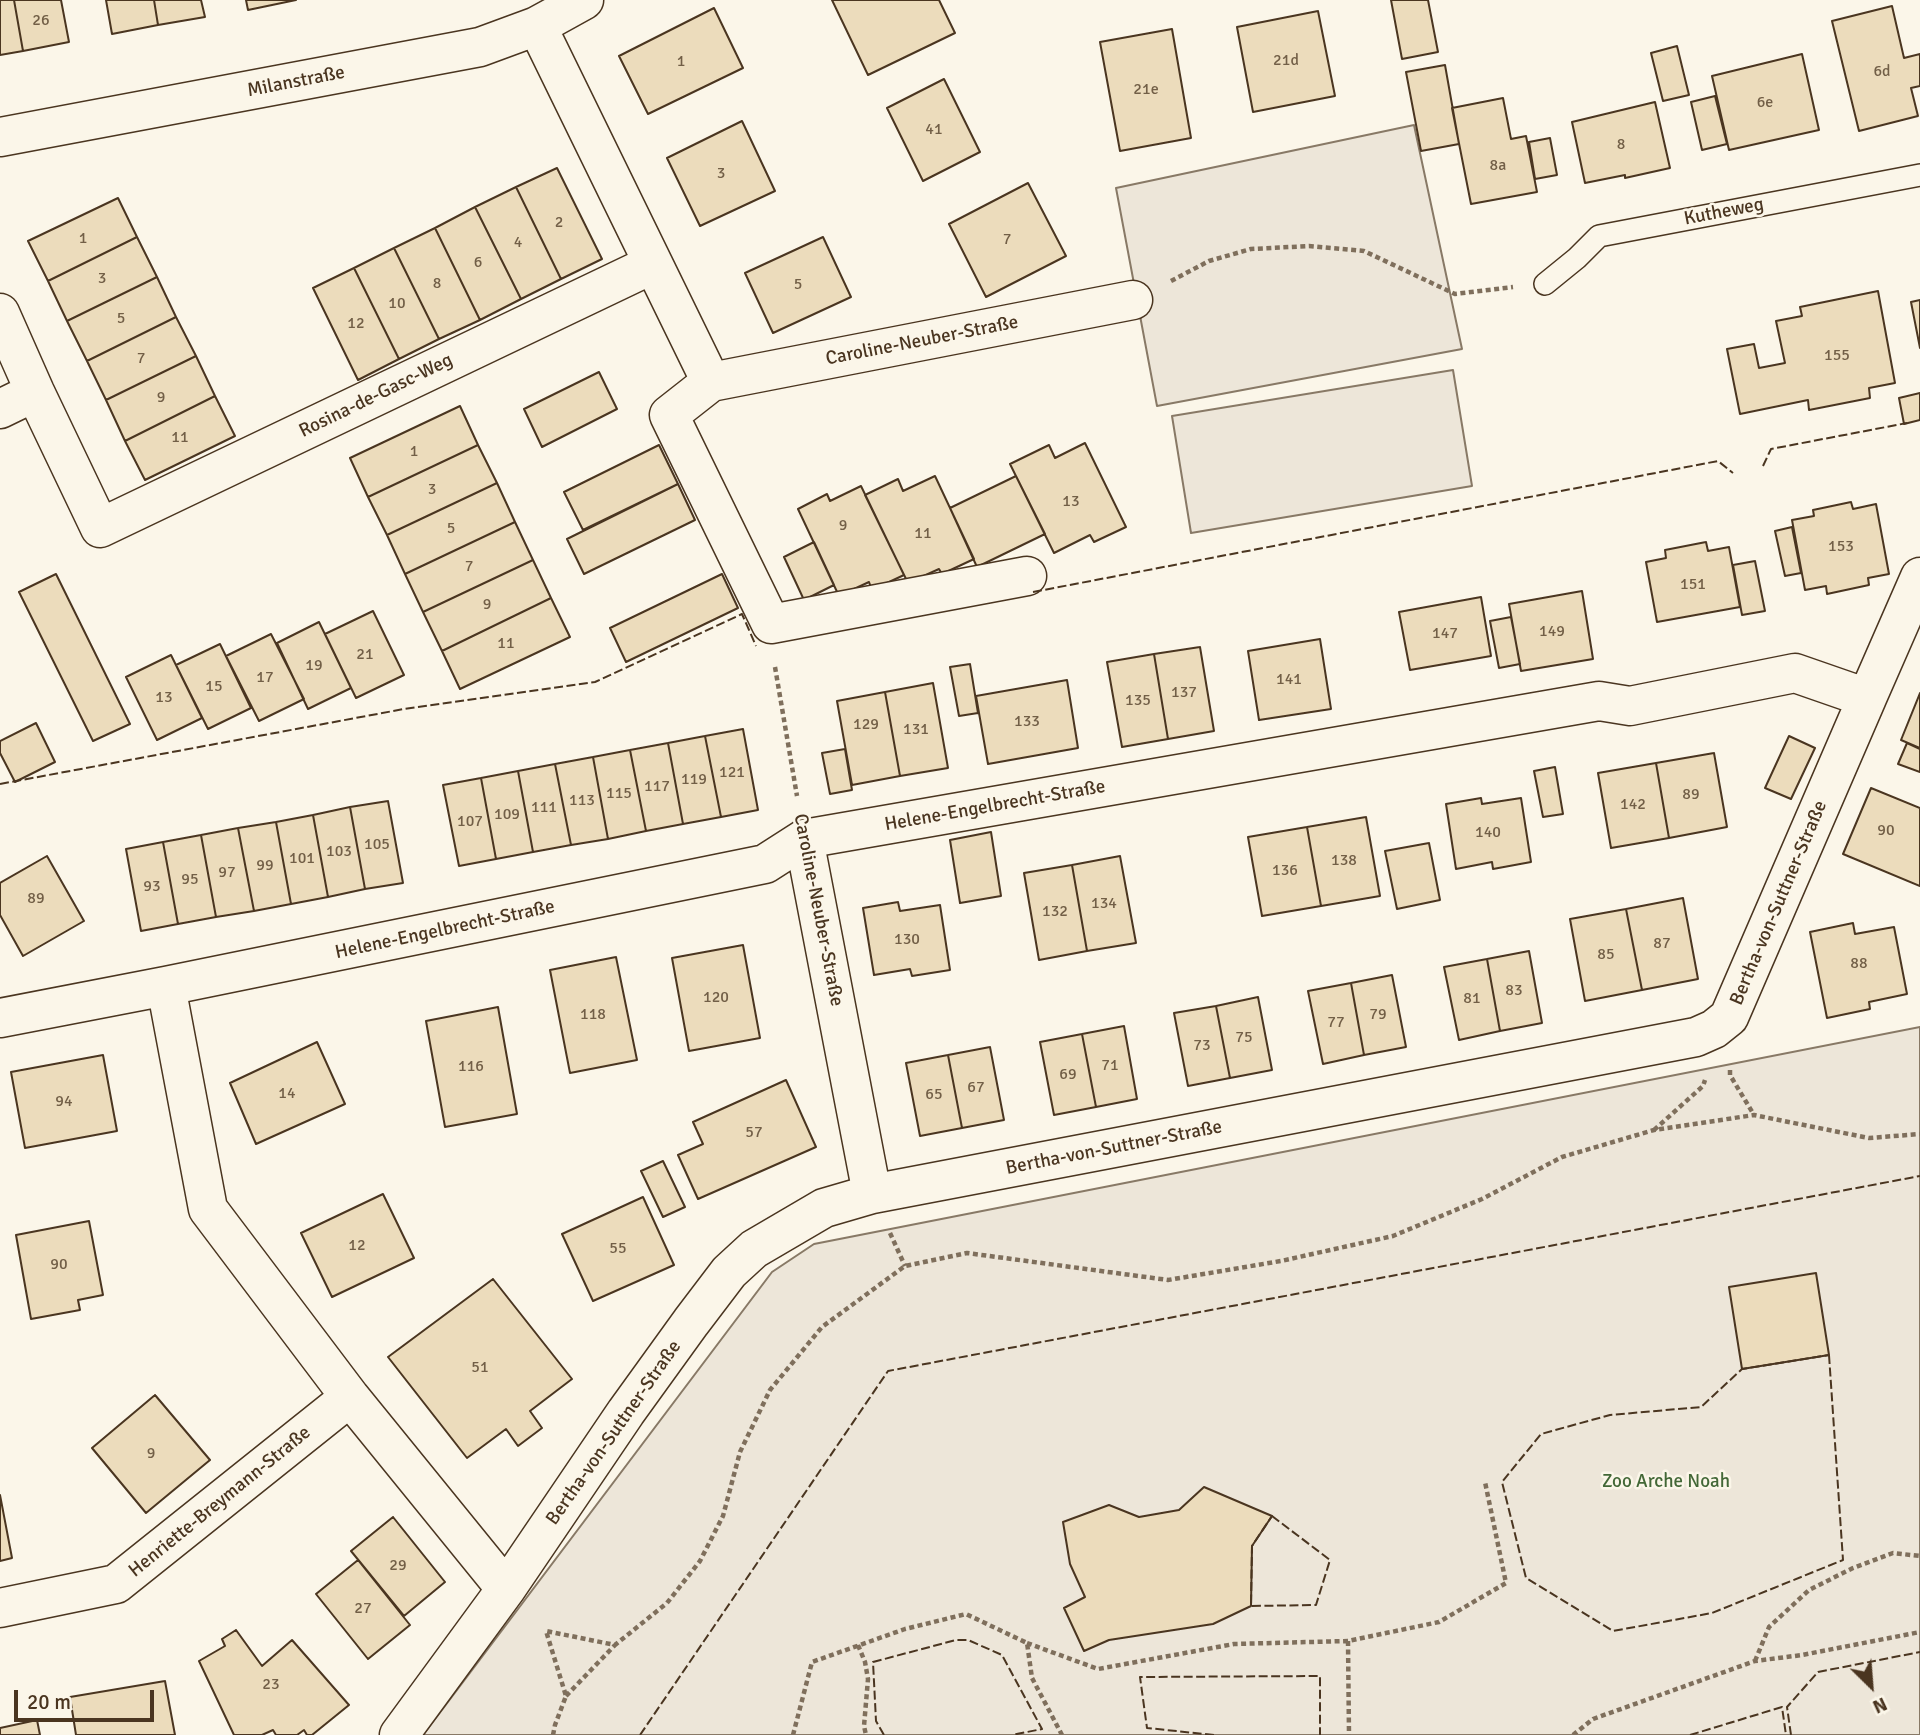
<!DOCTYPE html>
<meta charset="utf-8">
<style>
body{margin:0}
#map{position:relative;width:1920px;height:1735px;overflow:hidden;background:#fbf6e9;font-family:Signika,sans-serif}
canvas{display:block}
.north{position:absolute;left:1836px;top:1651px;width:70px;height:70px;-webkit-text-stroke:5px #fbf6e9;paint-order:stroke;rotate:155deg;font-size:19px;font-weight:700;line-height:28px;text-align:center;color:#4a3520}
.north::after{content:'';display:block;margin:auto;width:24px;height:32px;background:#4a3520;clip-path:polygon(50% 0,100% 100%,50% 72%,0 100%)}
.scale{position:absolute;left:14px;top:1690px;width:140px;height:32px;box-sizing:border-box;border:4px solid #4a3520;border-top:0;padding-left:9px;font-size:21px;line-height:24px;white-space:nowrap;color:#4a3520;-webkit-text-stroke:5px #fbf6e9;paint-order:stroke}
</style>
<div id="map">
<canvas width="1920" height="1735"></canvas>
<div class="north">N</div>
<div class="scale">20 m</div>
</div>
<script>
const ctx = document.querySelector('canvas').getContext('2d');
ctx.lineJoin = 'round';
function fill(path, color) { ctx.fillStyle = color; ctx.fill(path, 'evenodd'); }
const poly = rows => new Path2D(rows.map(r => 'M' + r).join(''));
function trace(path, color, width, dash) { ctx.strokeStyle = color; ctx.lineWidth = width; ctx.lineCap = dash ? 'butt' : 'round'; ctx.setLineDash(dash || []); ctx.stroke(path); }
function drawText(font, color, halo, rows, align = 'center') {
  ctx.font = font + ' Signika,sans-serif'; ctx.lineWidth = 5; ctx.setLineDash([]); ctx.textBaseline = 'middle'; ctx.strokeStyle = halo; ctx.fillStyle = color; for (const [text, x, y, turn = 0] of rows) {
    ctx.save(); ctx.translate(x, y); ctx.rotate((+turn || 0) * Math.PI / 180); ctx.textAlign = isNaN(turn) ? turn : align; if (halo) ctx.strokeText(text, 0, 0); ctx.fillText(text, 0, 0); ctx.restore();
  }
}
const green = poly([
 [1414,125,1462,349,1157,406,1116,188,1414,125],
 [1453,370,1472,486,1191,533,1172,416,1453,370],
 [1920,1027,1920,1735,423,1735,772,1272,814,1244,1920,1027]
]);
const building = poly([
 [0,0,14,0,23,51,0,55,0,0],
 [14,0,61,0,69,42,23,51,14,0],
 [106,0,154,0,158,25,112,34,106,0],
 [154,0,201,0,205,17,158,25,154,0],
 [246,0,296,0,248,10,246,0],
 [832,0,939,0,955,33,868,75,832,0],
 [1391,0,1428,0,1438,52,1402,59,1391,0],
 [1892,6,1904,58,1920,54,1920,86,1911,88,1918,116,1859,131,1832,21,1892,6],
 [714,8,743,68,648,114,619,56,714,8],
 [1318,11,1335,96,1253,112,1237,27,1318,11],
 [1172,29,1191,138,1120,151,1100,42,1172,29],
 [1677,46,1689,95,1663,101,1651,53,1677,46],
 [1802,54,1819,130,1729,150,1712,76,1802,54],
 [1445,65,1459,144,1421,151,1406,72,1445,65],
 [944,79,980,152,923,181,887,108,944,79],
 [1715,96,1727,144,1702,150,1691,102,1715,96],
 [1503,98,1511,139,1526,136,1537,192,1471,204,1452,108,1503,98],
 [1655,102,1670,168,1625,178,1625,175,1585,183,1572,122,1655,102],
 [742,121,775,191,700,226,667,158,742,121],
 [1550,138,1557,175,1535,179,1529,142,1550,138],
 [557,168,602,259,561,279,516,187,557,168],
 [1028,183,1066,256,986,297,949,224,1028,183],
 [516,187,561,279,521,299,475,207,516,187],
 [118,198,137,237,48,281,28,241,118,198],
 [475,207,521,299,480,320,435,228,475,207],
 [435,228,480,320,439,339,394,248,435,228],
 [137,237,157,277,67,321,48,281,137,237],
 [823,237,851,297,773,333,745,273,823,237],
 [394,248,439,339,399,359,354,268,394,248],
 [354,268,399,359,358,380,313,288,354,268],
 [157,277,176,317,87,361,67,321,157,277],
 [1878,291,1895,383,1869,388,1870,398,1809,410,1808,400,1740,414,1727,349,1754,344,1759,368,1785,363,1776,321,1802,316,1800,307,1878,291],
 [1920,300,1920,348,1911,302,1920,300],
 [176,317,196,356,106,400,87,361,176,317],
 [196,356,215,396,125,441,106,400,196,356],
 [599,372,617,409,542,447,524,409,599,372],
 [1920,393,1920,420,1904,424,1899,398,1920,393],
 [215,396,235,436,145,480,125,441,215,396],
 [460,406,478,445,368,497,350,458,460,406],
 [1085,443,1126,527,1094,542,1090,535,1054,553,1010,464,1049,445,1055,458,1085,443],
 [478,445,497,483,387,535,368,497,478,445],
 [659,445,678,484,583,530,564,492,659,445],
 [935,476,974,559,942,574,939,569,908,583,865,495,898,479,903,491,935,476],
 [1016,476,1045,534,977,567,950,508,1016,476],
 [497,483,515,522,405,574,387,535,497,483],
 [678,484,695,520,584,574,567,539,678,484],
 [861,486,904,575,872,590,869,582,839,596,798,509,827,494,830,501,861,486],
 [1851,502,1853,509,1876,504,1889,574,1868,578,1869,585,1827,594,1826,586,1805,590,1792,520,1814,516,1813,510,1851,502],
 [515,522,533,560,423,612,405,574,515,522],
 [1792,527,1801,573,1785,576,1775,531,1792,527],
 [814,542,834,585,804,600,784,557,814,542],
 [1706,542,1708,551,1729,547,1740,607,1657,622,1646,562,1666,558,1665,550,1706,542],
 [533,560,551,598,442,651,423,612,533,560],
 [1755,561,1765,611,1742,615,1733,565,1755,561],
 [56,574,130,724,93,741,19,592,56,574],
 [722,574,738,608,626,662,610,628,722,574],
 [1582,591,1593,659,1521,671,1509,604,1582,591],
 [1481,597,1491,656,1410,670,1399,612,1481,597],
 [551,598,570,637,460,689,442,651,551,598],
 [373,611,404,675,356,698,325,634,373,611],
 [1511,617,1520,664,1499,668,1490,621,1511,617],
 [319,622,351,688,308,709,277,643,319,622],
 [271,634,304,699,259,721,226,656,271,634],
 [1320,639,1331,709,1259,720,1248,651,1320,639],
 [220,644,251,708,208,729,176,665,220,644],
 [1200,647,1214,731,1168,739,1154,654,1200,647],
 [1154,654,1168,739,1122,747,1107,662,1154,654],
 [171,655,202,718,157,740,126,677,171,655],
 [970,664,978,713,959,716,950,667,970,664],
 [1067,680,1078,748,988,764,976,696,1067,680],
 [933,683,948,768,900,776,885,692,933,683],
 [885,692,900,776,852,785,837,701,885,692],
 [1920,693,1920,748,1901,740,1920,693],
 [36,723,55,762,15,782,0,753,0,741,36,723],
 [743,729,758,810,721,817,705,736,743,729],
 [705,736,721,817,683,824,668,743,705,736],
 [1789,736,1815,748,1791,799,1765,788,1789,736],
 [668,743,683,824,646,831,630,750,668,743],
 [1907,743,1920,749,1920,772,1898,764,1907,743],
 [845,749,852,790,830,794,822,753,845,749],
 [630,750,646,831,608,839,593,757,630,750],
 [1714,753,1727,827,1669,838,1656,763,1714,753],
 [593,757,608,839,571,845,555,764,593,757],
 [1656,763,1669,838,1611,848,1598,773,1656,763],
 [555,764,571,845,533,852,518,771,555,764],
 [1555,767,1563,814,1543,817,1534,771,1555,767],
 [518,771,533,852,496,859,481,778,518,771],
 [481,778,496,859,459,866,443,785,481,778],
 [1871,788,1920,808,1920,886,1843,854,1871,788],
 [1481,798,1482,804,1521,798,1531,862,1493,869,1492,862,1456,869,1446,804,1481,798],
 [388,801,403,883,365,889,350,807,388,801],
 [350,807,365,889,328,897,313,815,350,807],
 [313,815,328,897,291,904,276,822,313,815],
 [1366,817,1380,896,1321,906,1307,827,1366,817],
 [276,822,291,904,254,911,238,828,276,822],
 [1307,827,1321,906,1262,916,1248,837,1307,827],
 [238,828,254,911,216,917,201,835,238,828],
 [991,832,1001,896,960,903,950,840,991,832],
 [201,835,216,917,178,924,163,842,201,835],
 [163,842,178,924,141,931,126,849,163,842],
 [1429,843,1440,900,1397,909,1385,851,1429,843],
 [47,856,84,921,23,956,0,915,0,883,47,856],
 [1120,856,1136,943,1087,951,1072,865,1120,856],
 [1072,865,1087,951,1039,960,1024,873,1072,865],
 [1683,898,1698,979,1642,990,1626,909,1683,898],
 [898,902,900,911,940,905,950,970,912,976,910,969,874,975,863,908,898,902],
 [1626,909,1642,990,1585,1001,1570,919,1626,909],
 [1853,923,1855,934,1894,927,1907,994,1869,1002,1870,1009,1827,1018,1810,932,1853,923],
 [743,945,760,1038,689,1051,672,958,743,945],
 [1529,951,1542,1023,1500,1031,1487,959,1529,951],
 [616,957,637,1060,570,1073,550,970,616,957],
 [1487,959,1500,1031,1459,1040,1444,967,1487,959],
 [1392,975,1406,1047,1364,1055,1351,983,1392,975],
 [1351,983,1364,1055,1323,1064,1308,991,1351,983],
 [1258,997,1272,1070,1230,1078,1216,1006,1258,997],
 [1216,1006,1230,1078,1188,1086,1174,1013,1216,1006],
 [498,1007,517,1114,445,1127,426,1021,498,1007],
 [1124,1026,1137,1099,1096,1107,1082,1034,1124,1026],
 [1082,1034,1096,1107,1054,1115,1040,1042,1082,1034],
 [317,1042,345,1104,256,1144,230,1083,317,1042],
 [990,1047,1004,1120,962,1128,948,1055,990,1047],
 [103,1055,117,1131,25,1148,11,1072,103,1055],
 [948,1055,962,1128,920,1136,906,1063,948,1055],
 [786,1080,816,1147,698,1199,678,1155,703,1144,693,1122,786,1080],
 [663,1161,685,1207,663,1217,641,1171,663,1161],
 [383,1194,414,1258,332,1297,301,1233,383,1194],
 [643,1197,674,1265,593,1301,562,1234,643,1197],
 [89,1221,103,1295,78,1300,80,1310,31,1319,16,1235,89,1221],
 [1816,1273,1829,1355,1742,1369,1729,1287,1816,1273],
 [493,1279,572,1379,530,1411,542,1428,518,1446,506,1429,467,1458,388,1357,493,1279],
 [155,1395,210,1460,146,1513,92,1448,155,1395],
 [1204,1487,1272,1516,1252,1546,1251,1606,1213,1624,1109,1640,1084,1651,1064,1608,1085,1597,1070,1564,1063,1522,1109,1505,1139,1517,1179,1510,1204,1487],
 [0,1495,12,1558,0,1561,0,1495],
 [393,1517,445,1582,404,1616,351,1551,393,1517],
 [358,1560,410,1625,368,1659,316,1594,358,1560],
 [236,1630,262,1666,292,1640,349,1705,312,1735,307,1735,304,1730,297,1735,276,1735,273,1730,262,1735,234,1735,199,1661,225,1646,222,1639,236,1630],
 [165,1681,175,1735,76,1735,70,1697,165,1681],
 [37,1720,40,1735,0,1735,0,1728,37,1720]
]);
const path = poly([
 [1171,281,1209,261,1251,249,1309,246,1364,251,1455,294,1513,287],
 [775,667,797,796],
 [1730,1070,1730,1075,1754,1115],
 [1654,1130,1703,1086,1705,1080],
 [890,1233,905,1266],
 [1348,1641,1349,1735],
 [1027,1643,1098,1669,1234,1644,1348,1641,1439,1622,1506,1583,1485,1482],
 [858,1645,865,1662,868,1679,864,1726,866,1735],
 [1755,1661,1769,1627,1809,1590,1853,1568,1893,1553,1920,1556],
 [566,1696,615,1645],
 [553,1735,555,1725,566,1696,546,1631,615,1645,667,1603,700,1561,723,1516,740,1452,770,1390,822,1327,905,1266,967,1253,1168,1280,1281,1261,1393,1236,1482,1199,1562,1157,1654,1130,1754,1115,1869,1138,1920,1134],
 [793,1735,812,1662,905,1629,966,1614,1027,1643,1032,1678,1062,1735],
 [1573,1735,1593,1719,1755,1661,1802,1655,1920,1632]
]);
const service = poly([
 [1545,284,1577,258,1599,236,1920,175]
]);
const minor = poly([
 [537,26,711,382,669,415,771,624,1027,576],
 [0,137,480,47,537,26,584,0],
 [0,313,35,392,100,528,653,264],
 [711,382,1133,300],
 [0,409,35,392],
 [804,839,872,1194],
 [166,986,208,1209,350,1397,506,1589],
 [0,1018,166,986,765,864,804,839,1599,701,1630,706,1795,673,1867,698,1920,577],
 [0,1608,116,1584,350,1397],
 [399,1735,506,1589,626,1412,691,1322,729,1272,754,1249,824,1208,872,1194,1696,1037,1714,1029,1729,1017,1867,698]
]);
const fence = poly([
 [1763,466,1771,449,1907,423],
 [1033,592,1718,461,1733,473],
 [0,784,404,709,595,682,742,614,756,646],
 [1829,1355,1843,1560,1712,1613,1613,1631,1526,1578,1502,1482,1541,1434,1610,1415,1701,1407,1742,1369,1829,1355],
 [1272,1516,1330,1560,1316,1605,1251,1606,1252,1546,1272,1516],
 [640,1735,888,1371,1920,1176],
 [884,1735,876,1721,873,1662,956,1640,968,1640,1002,1655,1042,1729,1012,1735],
 [1214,1735,1147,1728,1140,1677,1320,1676,1320,1735],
 [1690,1735,1782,1707,1786,1735],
 [1791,1735,1787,1707,1818,1672,1920,1652]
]);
const numberNames = [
 ["26",41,21],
 ["21d",1286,61],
 ["1",681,62],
 ["6d",1882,72],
 ["21e",1146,90],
 ["6e",1765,103],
 ["41",934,130],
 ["8",1621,145],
 ["8a",1498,166],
 ["3",721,174],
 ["2",559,223],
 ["1",83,239],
 ["7",1007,240],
 ["4",518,243],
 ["6",478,263],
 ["3",102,279],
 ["8",437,284],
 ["5",798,285],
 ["10",397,304],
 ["5",121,319],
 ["12",356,324],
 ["155",1837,356],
 ["7",141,359],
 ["9",161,398],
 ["11",180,438],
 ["1",414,452],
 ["3",432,490],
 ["13",1071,502],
 ["9",843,526],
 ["5",451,529],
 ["11",923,534],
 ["153",1841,547],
 ["7",469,567],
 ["151",1693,585],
 ["9",487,605],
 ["149",1552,632],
 ["147",1445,634],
 ["11",506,644],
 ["21",365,655],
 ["19",314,666],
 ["17",265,678],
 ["141",1289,680],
 ["15",214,687],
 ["137",1184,693],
 ["13",164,698],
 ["135",1138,701],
 ["133",1027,722],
 ["129",866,725],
 ["131",916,730],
 ["121",732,773],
 ["119",694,780],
 ["117",657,787],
 ["115",619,794],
 ["89",1691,795],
 ["113",582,801],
 ["142",1633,805],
 ["111",544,808],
 ["109",507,815],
 ["107",470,822],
 ["90",1886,831],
 ["140",1488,833],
 ["105",377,845],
 ["103",339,852],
 ["101",302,859],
 ["138",1344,861],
 ["99",265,866],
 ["136",1285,871],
 ["97",227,873],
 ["95",190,880],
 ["93",152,887],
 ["89",36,899],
 ["134",1104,904],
 ["132",1055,912],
 ["130",907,940],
 ["87",1662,944],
 ["85",1606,955],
 ["88",1859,964],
 ["83",1514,991],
 ["120",716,998],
 ["81",1472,999],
 ["118",593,1015],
 ["79",1378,1015],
 ["77",1336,1023],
 ["75",1244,1038],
 ["73",1202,1046],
 ["71",1110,1066],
 ["116",471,1067],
 ["69",1068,1075],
 ["67",976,1088],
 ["14",287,1094],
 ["65",934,1095],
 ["94",64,1102],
 ["57",754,1133],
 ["12",357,1246],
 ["55",618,1249],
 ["90",59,1265],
 ["51",480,1368],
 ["9",151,1454],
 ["29",398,1566],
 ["27",363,1609],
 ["23",271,1685]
];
const streetNames = [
 ["Milanstraße",296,82,-11],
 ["Kutheweg",1724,212,-11],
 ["Caroline-Neuber-Straße",922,341,-11],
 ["Rosina-de-Gasc-Weg",376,396,-26],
 ["Helene-Engelbrecht-Straße",995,806,-10],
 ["Bertha-von-Suttner-Straße",1779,903,-67],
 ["Caroline-Neuber-Straße",818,910,79],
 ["Helene-Engelbrecht-Straße",445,930,-12],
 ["Bertha-von-Suttner-Straße",1114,1148,-11],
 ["Bertha-von-Suttner-Straße",614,1433,-55],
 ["Henriette-Breymann-Straße",220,1502,-39]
];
const parkNames = [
 ["Zoo Arche Noah",1666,1482]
];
fill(green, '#ede6d9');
trace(green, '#887966', 2);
fill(building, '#ecdcbc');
trace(building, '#4a3520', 2);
trace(service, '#4a3520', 24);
trace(minor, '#4a3520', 41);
trace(path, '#7f6f5c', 4.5, [5, 3.5]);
trace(service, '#fbf6e9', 21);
trace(minor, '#fbf6e9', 38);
trace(fence, '#4a3520', 2, [9, 3.5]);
drawText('16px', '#725f47', null, numberNames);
drawText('19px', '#4a3520', '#fbf6e9', streetNames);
drawText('19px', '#436837', '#fbf6e9', parkNames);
</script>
